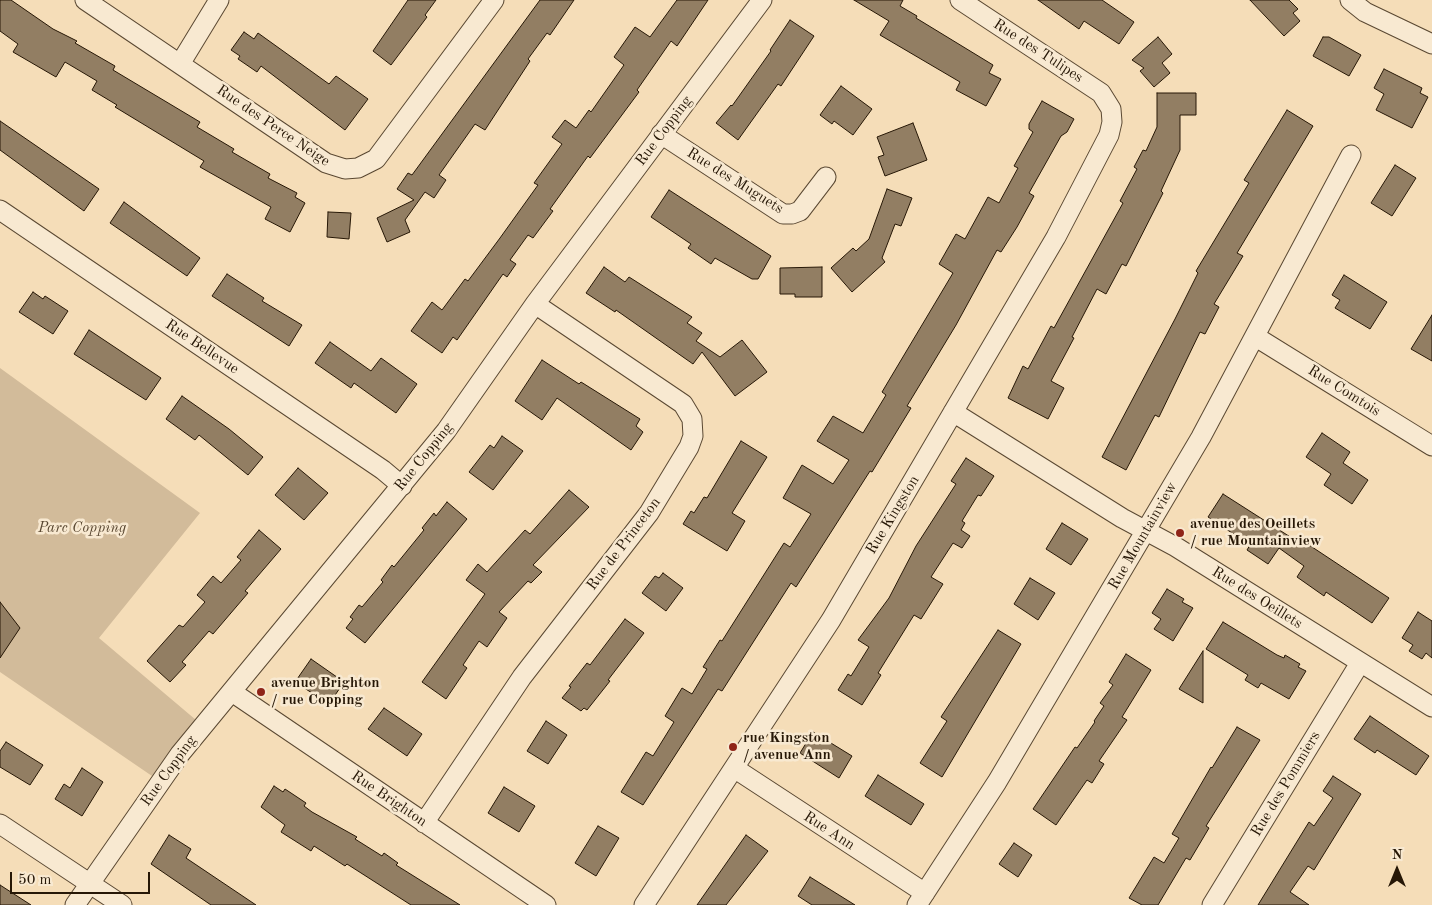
<!DOCTYPE html>
<style>
body{margin:0}
#map{position:relative;width:1432px;height:905px;overflow:hidden;background:#f5ddb8;font-family:"Old Standard TT",serif}
canvas{display:block}
.north{position:absolute;left:1372px;top:845px;width:50px;height:50px;-webkit-text-stroke:4px #f8e9d1;paint-order:stroke;rotate:0deg;font-size:14px;font-weight:700;line-height:20px;text-align:center;color:#261706}
.north::after{content:'';display:block;margin:auto;width:18px;height:22px;background:#261706;clip-path:polygon(50% 0,100% 100%,50% 72%,0 100%)}
.scale{position:absolute;left:10px;top:872px;width:140px;height:22px;box-sizing:border-box;border:2px solid #261706;border-top:0;padding-left:6px;font-size:15px;line-height:18px;white-space:nowrap;color:#261706;-webkit-text-stroke:4px #f8e9d1;paint-order:stroke}
</style>
<div id="map">
<canvas width="1432" height="905"></canvas>
<div class="north">N</div>
<div class="scale">50 m</div>
</div>
<script>
const ctx = document.querySelector('canvas').getContext('2d');
ctx.lineJoin = 'round';
function fill(path, color) { ctx.fillStyle = color; ctx.fill(path, 'evenodd'); }
const poly = rows => new Path2D(rows.map(r => 'M' + r).join(''));
function trace(path, color, width, dash) { ctx.strokeStyle = color; ctx.lineWidth = width; ctx.lineCap = dash ? 'butt' : 'round'; ctx.setLineDash(dash || []); ctx.stroke(path); }
function drawText(font, color, halo, rows, align = 'center') {
  ctx.font = font + ' "Old Standard TT",serif'; ctx.lineWidth = 5; ctx.setLineDash([]); ctx.textBaseline = 'middle'; ctx.strokeStyle = halo; ctx.fillStyle = color; for (const [text, x, y, turn = 0] of rows) {
    ctx.save(); ctx.translate(x, y); ctx.rotate((+turn || 0) * Math.PI / 180); ctx.textAlign = isNaN(turn) ? turn : align; if (halo) ctx.strokeText(text, 0, 0); ctx.fillText(text, 0, 0); ctx.restore();
  }
}
const green = poly([
 [0,368,200,513,99,638,196,720,152,776,0,672]
]);
const building = poly([
 [0,0,11,0,53,29,77,41,75,43,115,66,113,70,200,122,197,127,234,149,232,152,270,174,268,178,297,193,295,197,305,203,290,232,265,219,271,207,200,167,204,161,115,107,117,105,92,90,97,81,65,62,56,77,13,52,18,44,0,31,0,0],
 [408,0,436,0,425,15,427,17,391,65,373,51,408,0],
 [540,0,574,0,550,35,547,33,528,59,530,61,485,130,475,124,439,175,446,180,434,198,425,192,405,220,410,232,387,242,377,218,414,200,397,189,408,173,412,175,540,0],
 [677,0,708,0,677,46,671,41,637,90,639,92,590,158,588,156,550,209,553,211,533,238,528,235,510,260,516,264,507,277,503,274,457,340,453,337,442,353,411,331,432,302,442,310,465,279,468,281,500,238,538,185,534,183,562,144,552,137,565,120,576,128,589,110,591,112,624,65,614,57,635,27,650,37,677,0],
 [854,0,903,0,900,6,917,16,916,18,993,65,989,73,1001,79,986,106,956,90,960,82,880,35,889,21,854,0],
 [1038,0,1102,0,1134,22,1119,44,1084,21,1079,29,1038,0],
 [1250,0,1289,0,1298,9,1293,13,1300,21,1284,36,1250,0],
 [790,20,814,36,781,86,778,84,738,140,716,123,731,105,732,106,771,51,770,50,790,20],
 [244,32,254,39,258,33,329,84,336,76,368,99,345,130,261,66,257,72,238,59,240,56,231,50,244,32],
 [1158,37,1172,54,1162,63,1170,73,1154,87,1140,71,1144,68,1132,60,1158,37],
 [1323,37,1329,37,1361,55,1349,76,1313,56,1323,37],
 [1384,69,1422,88,1420,93,1428,97,1412,128,1376,110,1384,94,1374,88,1384,69],
 [841,86,872,109,853,135,834,121,832,124,820,115,841,86],
 [1157,93,1196,93,1196,115,1180,115,1180,150,1161,191,1163,193,1126,266,1122,264,1106,294,1097,289,1072,337,1074,338,1051,381,1064,388,1048,419,1008,398,1023,366,1028,369,1051,326,1054,328,1123,203,1120,201,1137,169,1134,167,1143,150,1146,151,1157,127,1157,93],
 [1042,101,1074,119,1067,132,1061,136,1029,193,1034,196,1017,227,1001,252,997,250,956,325,907,406,911,408,872,472,870,471,796,587,791,583,722,691,718,689,643,805,621,792,646,752,653,756,674,722,665,716,682,688,692,694,707,669,703,667,720,640,722,641,784,543,790,547,811,514,783,498,802,465,833,484,849,460,817,441,833,416,863,433,886,395,882,392,953,273,939,264,956,234,965,239,988,197,999,203,1018,168,1014,166,1033,132,1029,129,1029,124,1042,101],
 [1287,110,1313,126,1237,253,1243,256,1214,304,1219,307,1205,334,1200,332,1159,417,1155,415,1126,470,1102,457,1175,319,1198,273,1196,271,1249,183,1244,180,1287,110],
 [0,121,99,189,84,211,0,150,0,121],
 [913,123,927,160,885,176,878,157,884,155,877,137,913,123],
 [1395,165,1416,178,1392,216,1371,203,1395,165],
 [887,189,912,198,901,226,895,224,882,258,885,262,852,292,831,268,853,248,856,251,869,239,887,189],
 [669,190,771,256,758,279,752,279,715,258,711,264,688,248,691,244,651,217,669,190],
 [124,202,200,258,187,276,110,223,124,202],
 [328,212,351,213,349,239,327,237,328,212],
 [604,267,625,282,629,277,692,317,687,323,702,333,696,341,720,357,742,340,767,372,735,396,702,352,693,364,616,310,615,312,586,293,604,267],
 [822,267,822,297,795,297,795,294,780,294,780,268,822,267],
 [227,274,264,298,262,301,302,325,289,346,212,296,227,274],
 [1344,275,1387,302,1370,329,1335,308,1340,300,1332,295,1344,275],
 [33,292,43,299,45,296,68,311,53,334,19,312,33,292],
 [1432,315,1432,361,1411,349,1432,315],
 [89,330,161,378,146,400,74,354,89,330],
 [330,342,371,371,381,358,417,384,396,413,354,383,351,388,315,363,330,342],
 [542,360,579,384,581,382,640,419,636,426,643,432,631,450,557,398,542,420,515,401,542,360],
 [182,396,229,429,263,457,248,475,199,435,195,440,166,419,182,396],
 [1322,433,1350,452,1343,463,1368,480,1352,504,1324,485,1331,474,1306,457,1322,433],
 [502,436,523,451,493,490,469,472,490,445,494,448,502,436],
 [741,441,767,457,732,513,745,521,727,551,683,524,691,511,694,513,704,497,707,498,741,441],
 [966,458,994,476,981,496,978,495,962,521,965,523,961,530,970,536,962,548,953,543,931,577,943,584,921,619,914,615,878,673,881,675,862,705,838,690,848,674,851,676,869,647,858,640,889,598,916,546,956,484,951,481,966,458],
 [298,468,328,493,304,520,275,495,298,468],
 [569,490,589,507,533,565,542,572,531,583,528,581,499,612,507,618,487,647,479,641,463,665,467,668,446,699,422,682,485,594,466,580,478,564,487,572,525,530,530,534,569,490],
 [1223,494,1295,540,1297,537,1389,598,1372,623,1326,592,1324,596,1297,577,1304,566,1279,548,1268,564,1247,550,1250,545,1208,517,1223,494],
 [447,502,467,519,365,643,346,628,353,619,350,617,359,605,362,607,383,582,381,580,392,565,394,567,424,530,422,528,434,513,436,516,447,502],
 [1062,523,1088,539,1071,565,1046,549,1062,523],
 [259,530,281,549,245,591,248,593,213,634,209,631,182,662,186,665,170,682,147,661,179,625,183,627,205,602,197,595,213,576,221,583,241,560,237,557,259,530],
 [663,573,683,588,666,611,642,593,655,576,659,578,663,573],
 [1030,578,1055,593,1038,620,1014,604,1030,578],
 [1167,589,1184,599,1182,602,1193,608,1173,641,1154,629,1161,619,1152,613,1167,589],
 [0,602,20,628,0,658,0,602],
 [1418,612,1432,621,1432,658,1426,653,1422,659,1409,651,1413,645,1402,638,1418,612],
 [625,619,644,633,608,680,610,681,587,710,584,708,581,711,562,698,571,687,569,686,587,663,590,665,625,619],
 [1223,622,1277,655,1284,658,1285,655,1300,664,1298,667,1306,671,1289,699,1261,683,1258,688,1245,680,1248,675,1206,649,1223,622],
 [998,630,1021,644,942,777,920,763,947,721,941,717,998,630],
 [1203,651,1203,703,1179,689,1203,651],
 [1126,654,1151,670,1122,717,1127,720,1099,761,1104,764,1092,783,1087,780,1056,825,1033,809,1075,747,1077,748,1095,722,1094,721,1104,706,1100,703,1113,685,1109,682,1126,654],
 [311,659,344,682,329,704,295,682,311,659],
 [384,708,422,734,407,756,368,729,384,708],
 [1370,716,1429,756,1416,775,1377,750,1375,753,1354,739,1370,716],
 [546,721,567,735,548,764,527,751,546,721],
 [1237,727,1260,740,1206,826,1209,828,1190,860,1186,858,1158,905,1142,905,1129,898,1154,857,1164,863,1179,838,1172,834,1211,767,1212,768,1237,727],
 [813,732,852,756,839,778,800,753,813,732],
 [6,742,43,765,30,785,0,767,0,751,6,742],
 [82,768,103,782,82,816,55,799,64,784,70,788,82,768],
 [878,775,924,804,911,825,865,796,878,775],
 [1333,776,1361,794,1314,870,1308,866,1290,892,1309,905,1258,905,1309,822,1314,826,1333,798,1323,791,1333,776],
 [274,786,283,792,285,789,306,803,304,806,312,812,357,837,355,839,382,856,384,853,398,863,396,865,460,905,411,905,347,864,345,866,314,846,311,851,281,832,285,825,261,807,274,786],
 [504,787,535,806,519,832,488,813,504,787],
 [598,826,619,838,596,876,575,863,598,826],
 [169,835,191,849,186,858,256,905,211,905,151,864,169,835],
 [746,835,768,851,726,905,697,905,746,835],
 [1014,843,1032,855,1018,877,999,864,1014,843],
 [810,877,855,905,812,905,798,896,810,877],
 [0,885,31,905,0,905,0,885]
]);
const minor = poly([
 [85,0,326,163,345,169,358,168,376,159,494,0],
 [1350,0,1365,12,1432,44],
 [180,64,219,0],
 [661,134,783,214,792,214,800,211,826,177],
 [0,210,383,470,402,486],
 [1256,337,1432,446],
 [953,412,1122,518,1176,547,1432,707],
 [232,692,546,905],
 [734,768,925,893],
 [424,823,522,677,649,513,689,447,693,436,692,419,683,404,535,304],
 [0,824,122,905],
 [75,905,180,754,446,431,535,304,762,0],
 [644,905,831,620,1056,237,1109,135,1112,122,1111,109,1101,93,960,0],
 [917,905,997,782,1201,437,1351,155],
 [1212,905,1360,663]
]);
const markers = [
 [1180,533,5,"#8f2418"],
 [261,692,5,"#8f2418"],
 [733,747,5,"#8f2418"]
];
const streetNames = [
 ["Rue des Tulipes",1038,51,33],
 ["Rue des Perce Neige",273,126,34],
 ["Rue Copping",664,131,-53],
 ["Rue des Muguets",735,181,32],
 ["Rue Bellevue",202,347,34],
 ["Rue Comtois",1344,391,32],
 ["Rue Copping",424,457,-51],
 ["Rue Kingston",893,515,-59],
 ["Rue Mountainview",1143,536,-60],
 ["Rue de Princeton",624,544,-53],
 ["Rue des Oeillets",1257,598,32],
 ["Rue Copping",169,771,-54],
 ["Rue des Pommiers",1286,784,-59],
 ["Rue Brighton",389,799,34],
 ["Rue Ann",829,831,33]
];
const poiNames = [
 ["avenue des Oeillets",1190,524],
 ["/ rue Mountainview",1190,541],
 ["avenue Brighton",271,683],
 ["/ rue Copping",271,700],
 ["rue Kingston",743,738],
 ["/ avenue Ann",743,755]
];
const parkNames = [
 ["Parc Copping",82,528]
];
fill(green, '#d2bb9a');
fill(building, '#927e63');
trace(building, '#261706', 1);
trace(minor, '#5a4832', 21);
trace(minor, '#f8e9d1', 19);
for (const [x, y, r, color] of markers) { const dot = new Path2D(); dot.arc(x, y, r, 0, 2 * Math.PI); ctx.fillStyle = color; ctx.fill(dot); trace(dot, '#f8e9d1', 2); }
drawText('15px', '#261706', '#f8e9d1', streetNames);
drawText('bold 15px', '#261706', '#f8e9d1', poiNames, 'left');
drawText('italic 15px', '#5a4832', '#f8e9d1', parkNames);
</script>
